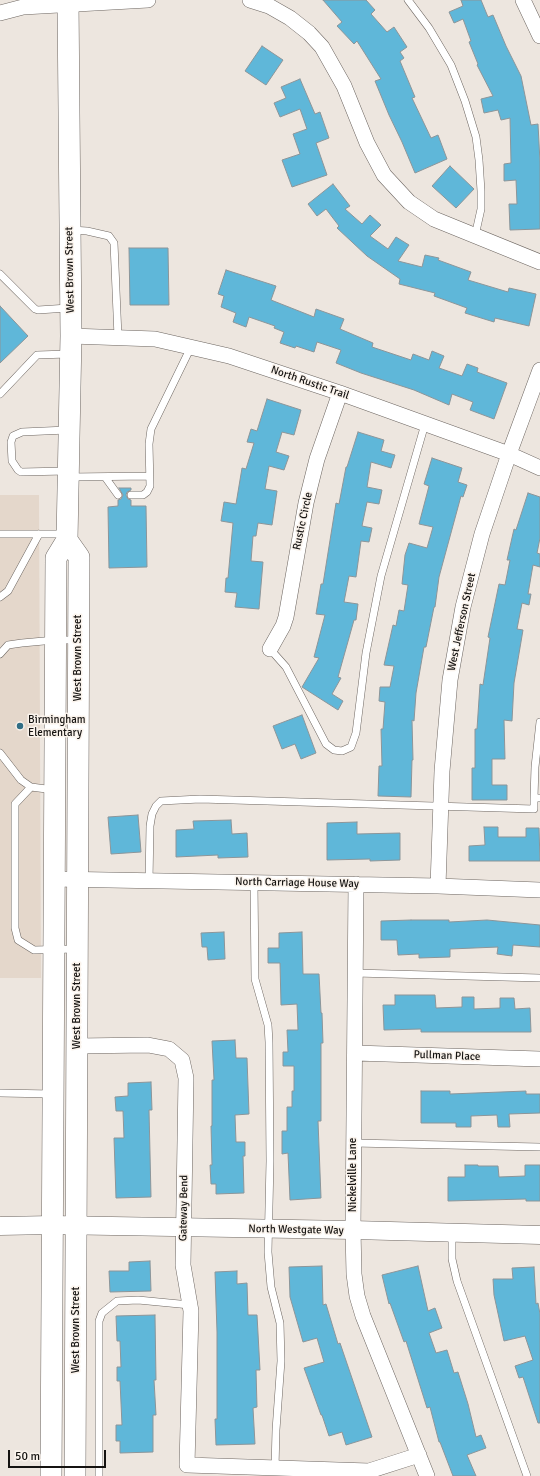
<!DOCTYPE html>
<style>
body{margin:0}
#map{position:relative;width:540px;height:1476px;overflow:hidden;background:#ede6df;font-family:Signika,sans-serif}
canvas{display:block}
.scale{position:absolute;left:8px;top:1450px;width:98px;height:18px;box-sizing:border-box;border:2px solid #151311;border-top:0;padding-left:5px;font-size:12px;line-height:14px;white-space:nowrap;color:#151311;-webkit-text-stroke:3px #faf3ec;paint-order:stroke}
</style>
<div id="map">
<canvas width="540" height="1476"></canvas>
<div class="scale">50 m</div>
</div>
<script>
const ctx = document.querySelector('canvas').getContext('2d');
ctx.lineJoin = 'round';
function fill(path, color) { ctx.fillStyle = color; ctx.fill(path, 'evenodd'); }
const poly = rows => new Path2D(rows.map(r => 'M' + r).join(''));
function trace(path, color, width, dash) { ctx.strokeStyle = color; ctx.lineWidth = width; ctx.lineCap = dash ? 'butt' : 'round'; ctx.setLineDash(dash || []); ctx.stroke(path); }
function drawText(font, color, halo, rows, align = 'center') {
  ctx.font = font + ' Signika,sans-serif'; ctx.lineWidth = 3; ctx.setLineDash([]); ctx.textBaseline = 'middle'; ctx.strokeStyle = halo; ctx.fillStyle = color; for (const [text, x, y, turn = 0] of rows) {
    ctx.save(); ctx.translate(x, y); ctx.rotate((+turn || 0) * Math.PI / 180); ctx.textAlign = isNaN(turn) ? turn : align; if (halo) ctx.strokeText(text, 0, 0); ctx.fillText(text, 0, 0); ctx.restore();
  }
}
const built = poly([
 [0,495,39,495,41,978,0,978]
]);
const building = poly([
 [323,0,366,0,375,10,371,14,387,32,394,27,407,47,400,52,404,58,400,61,415,97,412,98,431,138,438,135,447,159,415,173,402,142,389,115,375,81,381,79,357,41,354,44,337,26,342,22,323,0],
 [461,0,481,0,488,17,493,15,506,46,521,76,531,125,538,124,540,162,540,229,510,230,509,204,517,204,516,180,504,181,504,164,511,163,510,118,501,120,498,110,484,113,481,99,493,96,477,65,478,64,469,42,471,41,463,19,454,23,449,12,463,6,461,0],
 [262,46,283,60,266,85,245,71,262,46],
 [300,79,315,114,320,112,329,138,316,143,327,175,292,187,282,160,300,154,293,134,307,129,300,109,280,117,274,103,286,98,281,87,300,79],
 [450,166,474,189,456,208,432,186,450,166],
 [333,184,350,206,345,209,362,224,370,215,381,225,370,236,388,249,396,237,409,245,398,261,422,267,425,255,439,258,438,260,471,272,468,280,508,292,509,288,536,294,529,326,495,318,494,322,465,313,467,308,434,296,435,293,399,284,400,279,367,256,337,228,339,226,326,209,317,216,308,204,333,184],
 [129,248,168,248,169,305,130,305,129,248],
 [226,270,276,286,271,300,314,317,316,309,344,319,340,329,373,343,372,347,411,360,413,354,429,360,432,351,444,356,439,368,462,376,467,364,478,368,477,372,507,383,494,419,470,410,473,402,452,394,449,405,414,390,361,373,336,363,341,350,317,342,314,352,296,346,295,348,280,343,284,332,274,328,275,326,249,317,246,327,233,322,236,313,221,307,224,296,218,294,226,270],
 [0,306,28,336,0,363,0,306],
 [267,399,301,410,294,435,282,432,276,452,289,456,284,470,269,466,265,489,277,491,272,525,258,523,256,536,253,536,251,561,263,562,259,609,235,607,237,593,225,592,226,578,228,578,233,523,221,521,224,502,236,504,242,468,246,469,254,443,247,442,251,429,257,431,267,399],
 [358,432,384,440,381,451,395,455,391,468,371,462,367,487,382,490,379,504,367,502,362,526,372,528,369,542,361,541,356,577,349,576,344,602,358,604,356,620,354,620,338,677,341,678,332,694,343,701,338,710,302,687,319,658,314,657,325,615,316,614,321,584,323,584,336,503,339,504,346,467,347,467,358,432],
 [432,458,462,468,458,482,467,485,463,497,461,496,439,577,435,607,434,607,426,647,424,647,416,693,414,721,412,720,413,760,412,760,411,797,378,796,379,766,382,766,381,729,383,729,385,702,379,701,380,687,390,687,394,666,384,665,393,625,396,626,399,610,404,611,408,585,402,584,405,555,409,543,427,548,433,527,419,524,429,486,424,484,432,458],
 [119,488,131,488,131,490,127,492,126,495,128,499,131,500,131,506,146,506,147,567,109,568,108,507,118,506,118,500,121,499,123,495,119,488],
 [528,493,540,497,540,538,537,553,540,554,540,567,533,565,528,594,531,594,529,605,522,603,517,629,523,630,514,683,512,721,504,720,505,759,492,759,492,785,507,785,507,800,472,800,472,768,475,768,475,729,477,729,480,684,483,685,490,638,488,637,499,584,505,585,510,560,507,560,514,529,516,530,528,493],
 [302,715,316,753,301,759,295,744,282,749,273,726,302,715],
 [138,815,141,852,111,854,108,817,138,815],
 [231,820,232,834,247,833,248,857,218,858,218,855,176,857,176,830,194,829,193,821,231,820],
 [357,822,357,834,400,833,400,860,370,861,370,859,327,860,327,823,357,822],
 [484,827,498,827,498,837,526,837,526,828,539,828,540,861,469,861,469,846,485,845,484,827],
 [411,920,449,920,449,922,487,920,540,925,540,947,513,945,512,956,497,954,498,947,450,949,450,957,419,958,419,954,398,955,397,940,381,940,381,921,411,920],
 [224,932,225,959,208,960,207,947,202,947,201,933,224,932],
 [302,932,303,974,319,974,321,1013,322,1013,323,1043,321,1043,321,1121,318,1121,321,1198,290,1200,288,1153,282,1154,282,1131,287,1131,287,1107,292,1107,292,1091,294,1091,294,1066,283,1066,283,1052,288,1052,287,1030,298,1030,297,1004,281,1005,280,963,268,963,268,948,279,948,279,933,302,932],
 [395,995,435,995,436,1008,462,1007,462,997,474,997,474,1009,500,1008,500,998,514,998,515,1009,530,1008,531,1032,421,1032,421,1029,384,1030,383,1005,395,1005,395,995],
 [235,1040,236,1058,247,1058,249,1114,235,1115,236,1142,245,1142,245,1156,243,1156,244,1193,216,1194,216,1184,211,1184,210,1165,212,1165,211,1126,212,1126,212,1080,214,1080,212,1041,235,1040],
 [151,1082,152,1110,149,1110,151,1197,116,1198,114,1138,124,1138,123,1111,116,1111,115,1097,128,1096,128,1083,151,1082],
 [421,1091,450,1091,450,1094,526,1091,526,1094,540,1094,540,1113,509,1114,510,1127,498,1127,497,1115,471,1116,471,1127,456,1127,456,1123,421,1123,421,1091],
 [465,1165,478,1165,478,1166,498,1166,499,1177,525,1176,525,1165,540,1165,540,1201,526,1201,526,1199,448,1201,448,1177,465,1177,465,1165],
 [150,1261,151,1291,110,1292,109,1271,129,1271,129,1262,150,1261],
 [322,1266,323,1305,326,1304,338,1344,340,1343,372,1437,346,1445,342,1432,329,1436,322,1415,321,1415,304,1368,324,1362,317,1338,303,1342,290,1297,289,1267,322,1266],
 [418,1266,428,1311,435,1308,442,1328,429,1333,436,1353,447,1350,454,1373,458,1372,468,1404,476,1437,481,1435,486,1448,467,1455,476,1476,453,1476,440,1442,439,1442,430,1407,427,1408,406,1341,404,1342,390,1303,389,1304,382,1275,418,1266],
 [534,1267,536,1304,538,1303,540,1314,540,1423,538,1423,523,1377,519,1378,515,1366,533,1360,525,1336,504,1341,494,1295,493,1279,513,1279,512,1268,534,1267],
 [237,1271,237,1284,247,1283,248,1315,257,1315,260,1370,256,1370,257,1407,253,1408,255,1444,216,1445,215,1419,217,1419,217,1332,215,1272,237,1271],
 [155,1315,156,1380,154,1380,156,1415,153,1415,153,1452,120,1453,120,1441,116,1441,116,1425,122,1425,120,1381,117,1381,117,1367,121,1367,120,1341,117,1341,116,1316,155,1315]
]);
const service = poly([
 [408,0,429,28,451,65,465,101,476,137,479,160,481,191,481,209,475,236],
 [72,230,87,231,109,236,114,243,118,337],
 [0,274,35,309,38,310,68,308],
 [0,394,37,355,68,354],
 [66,471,21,472,18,470,12,461,11,442,13,436,22,432,67,430],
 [70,477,149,476],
 [105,477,118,495],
 [131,495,143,495,147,492,150,486,149,444,151,429,191,347],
 [0,534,65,534],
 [0,597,8,591,39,534],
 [270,649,286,667,326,744,334,750,342,751,351,747,356,733,366,653,381,576,425,424],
 [0,654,8,645,22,643,55,640,77,640],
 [540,722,535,767,534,798,540,798],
 [0,753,21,780,31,787,54,790],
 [31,787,15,804,15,928,18,940,34,950,75,949],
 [149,881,150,826,152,814,156,806,161,801,200,799,534,809,534,798],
 [254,883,255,979,268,1025,269,1042,270,1161,268,1252,271,1287,280,1323,281,1361,276,1430,275,1468],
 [355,973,540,978],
 [0,1093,52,1094],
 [353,1143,540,1147],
 [452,1233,452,1259,457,1281,527,1476],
 [99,1476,99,1321,102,1313,117,1301,138,1300,190,1305]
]);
const minor = poly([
 [250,0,269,6,290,18,309,33,322,47,344,86,367,143,384,175,409,202,434,219,540,262],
 [523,0,540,36],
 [0,13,23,7,148,0],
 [71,336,155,339,229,356,340,393,509,454,540,468],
 [270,649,283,626,286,617,306,503,317,459,340,393],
 [54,879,438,886,540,890],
 [356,884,353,1230,354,1274,357,1296,363,1316,427,1476],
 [438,886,442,771,450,680,463,607,482,534,509,454,540,370],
 [77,1046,148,1045,169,1049,182,1060,186,1078,183,1265,191,1311,187,1465,369,1471,419,1455],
 [355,1053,540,1059]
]);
const tertiary = poly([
 [0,1226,52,1225,353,1230,540,1235]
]);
const secondary = poly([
 [67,540,79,557,75,1476],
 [51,1476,56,558,67,540,71,336,68,0]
]);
const markers = [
 [20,726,4,"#316e85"]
];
const streetNames = [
 ["West Brown Street",70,270,-91],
 ["North Rustic Trail",310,383,19],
 ["Rustic Circle",303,521,-78],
 ["West Jefferson Street",462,622,-78],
 ["West Brown Street",78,658,-90],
 ["North Carriage House Way",297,883,1],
 ["West Brown Street",77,1006,-90],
 ["Pullman Place",447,1056,2],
 ["Nickelville Lane",353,1175,-90],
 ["Gateway Bend",184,1208,-89],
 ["North Westgate Way",296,1230,1],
 ["West Brown Street",76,1330,-90]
];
const poiNames = [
 ["Birmingham",28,720],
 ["Elementary",28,733]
];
fill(built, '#e4d7cb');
fill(building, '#5fb7d9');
trace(building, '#8c9599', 1);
trace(service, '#6d6661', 8);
trace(minor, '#6d6661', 16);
trace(tertiary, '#6d6661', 19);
trace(secondary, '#6d6661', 22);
trace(service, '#fff', 7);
trace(minor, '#fff', 15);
trace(tertiary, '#fff', 18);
trace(secondary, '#fff', 21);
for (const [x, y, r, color] of markers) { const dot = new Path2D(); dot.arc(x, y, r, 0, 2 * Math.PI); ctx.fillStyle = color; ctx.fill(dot); trace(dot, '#faf3ec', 1.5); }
drawText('11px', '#151311', '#faf3ec', streetNames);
drawText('11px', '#151311', '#faf3ec', poiNames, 'left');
</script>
